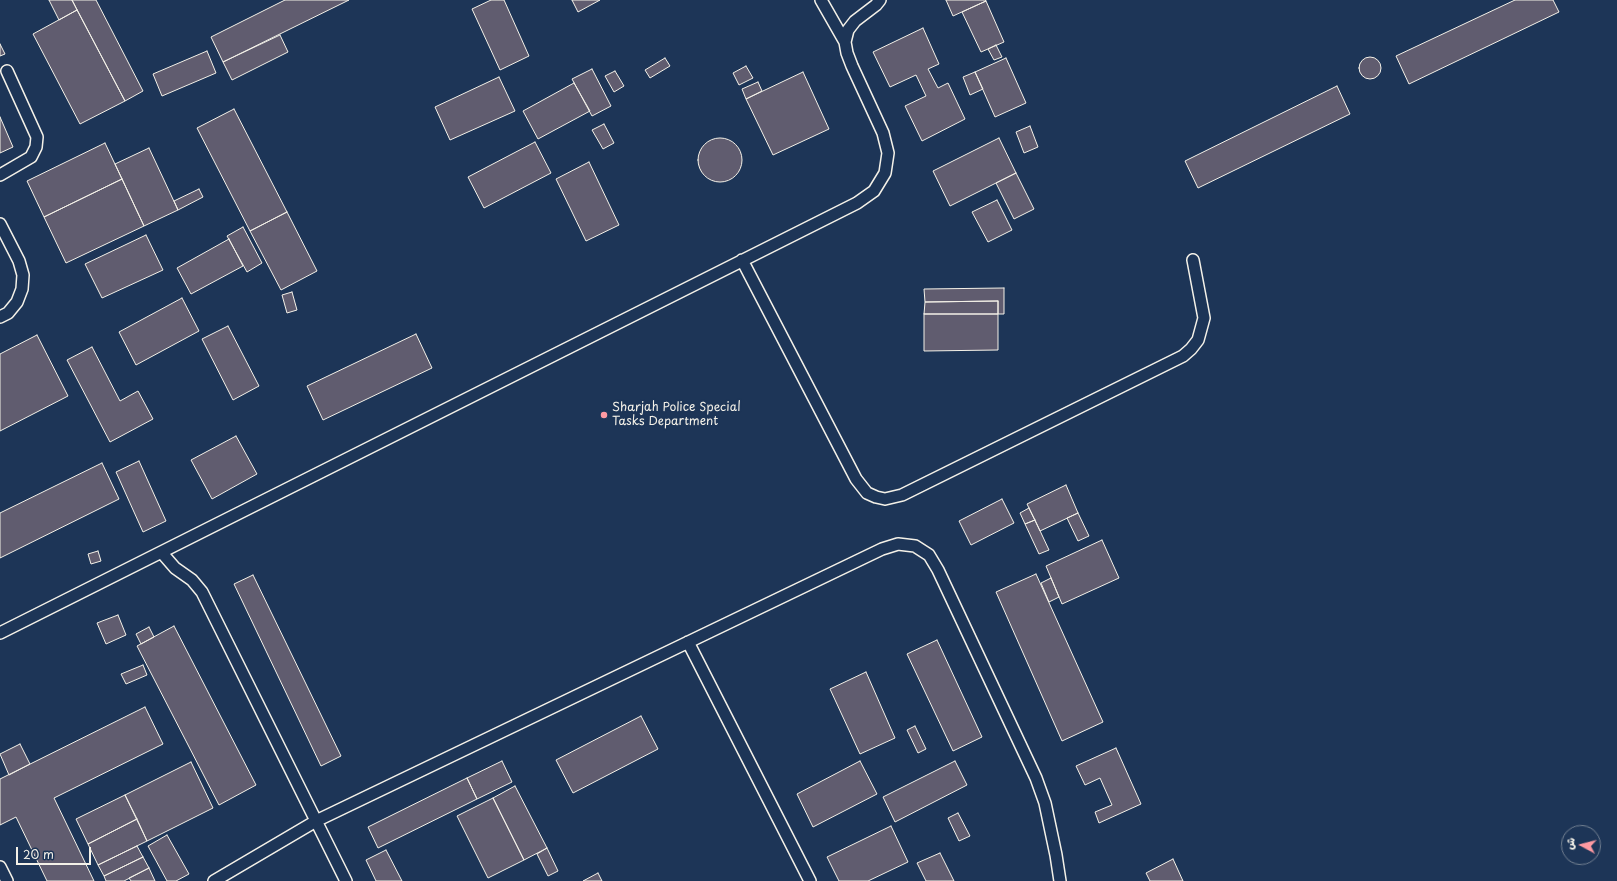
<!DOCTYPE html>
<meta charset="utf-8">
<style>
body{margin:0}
#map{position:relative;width:1617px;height:881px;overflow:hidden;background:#1d3557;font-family:"Playpen Sans","Playpen Sans Arabic",sans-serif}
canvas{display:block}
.north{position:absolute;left:1561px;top:825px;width:40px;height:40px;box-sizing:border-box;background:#1d3557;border:1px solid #738091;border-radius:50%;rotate:277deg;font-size:11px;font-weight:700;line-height:16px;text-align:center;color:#f4f1e8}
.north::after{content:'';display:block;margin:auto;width:14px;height:18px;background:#ff9aa2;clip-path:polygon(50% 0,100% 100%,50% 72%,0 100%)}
.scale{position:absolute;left:16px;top:847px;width:75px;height:18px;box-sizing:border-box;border:2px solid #f4f1e8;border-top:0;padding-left:5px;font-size:12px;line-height:14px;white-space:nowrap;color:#f4f1e8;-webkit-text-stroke:3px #1d3557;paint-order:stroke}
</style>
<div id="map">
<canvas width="1617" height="881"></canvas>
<div class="north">ش</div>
<div class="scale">20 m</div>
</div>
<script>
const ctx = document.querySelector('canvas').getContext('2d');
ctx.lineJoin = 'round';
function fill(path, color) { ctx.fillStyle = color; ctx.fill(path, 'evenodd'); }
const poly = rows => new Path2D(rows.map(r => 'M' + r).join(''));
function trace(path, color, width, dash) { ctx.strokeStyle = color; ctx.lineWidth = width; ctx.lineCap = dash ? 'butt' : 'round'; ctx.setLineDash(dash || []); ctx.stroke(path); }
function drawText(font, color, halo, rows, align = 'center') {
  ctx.font = font + ' "Playpen Sans",sans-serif'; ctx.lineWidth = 4; ctx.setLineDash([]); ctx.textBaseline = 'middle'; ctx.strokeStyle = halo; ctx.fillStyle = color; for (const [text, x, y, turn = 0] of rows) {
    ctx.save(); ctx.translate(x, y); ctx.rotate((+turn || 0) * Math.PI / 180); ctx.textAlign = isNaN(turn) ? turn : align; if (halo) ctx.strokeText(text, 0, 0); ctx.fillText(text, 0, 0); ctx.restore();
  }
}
const building = poly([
 [49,0,72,0,77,10,59,20,49,0],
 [72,0,96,0,143,91,125,101,72,0],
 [285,0,349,0,223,62,211,37,285,0],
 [491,0,504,0,529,56,500,70,472,9,491,0],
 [572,0,600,0,578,12,572,0],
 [946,0,985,0,986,1,953,16,946,0],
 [1515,0,1553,0,1559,12,1409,84,1396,56,1515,0],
 [986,1,1004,42,981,52,962,12,986,1],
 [77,10,125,101,80,124,33,34,77,10],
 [923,28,939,64,928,69,938,88,948,83,965,119,922,141,905,106,926,96,916,75,890,87,873,52,923,28],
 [280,35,288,52,232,80,223,62,280,35],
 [0,44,5,54,0,56,0,44],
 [996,45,1002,57,994,60,988,49,996,45],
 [207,51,216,73,162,96,153,74,207,51],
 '1359 68a11 11 0 1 1 22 0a11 11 0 1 1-22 0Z',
 [665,58,670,66,650,78,645,70,665,58],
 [1006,58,1026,103,995,117,975,72,1006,58],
 [746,66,753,78,739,85,733,73,746,66],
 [592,69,611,106,592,116,572,79,592,69],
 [615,71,624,86,614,92,605,76,615,71],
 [803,72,829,129,773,155,746,99,803,72],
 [975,72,983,89,970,95,963,77,975,72],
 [499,77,515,111,450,140,435,107,499,77],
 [758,82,762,91,746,99,742,89,758,82],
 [574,83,590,111,538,139,523,111,574,83],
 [1337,86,1350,114,1198,188,1185,161,1337,86],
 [234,109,287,212,250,231,197,128,234,109],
 [0,117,13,147,0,153,0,117],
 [604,124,614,143,603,149,592,130,604,124],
 [1030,126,1038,147,1024,153,1016,132,1030,126],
 [999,138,1016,173,950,206,933,171,999,138],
 '698 160a22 22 0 1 1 44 0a22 22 0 1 1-44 0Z',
 [535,142,551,173,484,208,468,177,535,142],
 [105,143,122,179,44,217,27,181,105,143],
 [149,148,178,210,144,226,115,164,149,148],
 [589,162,619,225,586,241,556,179,589,162],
 [1016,173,1034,209,1014,219,996,183,1016,173],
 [122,179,144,226,66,263,44,217,122,179],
 [199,189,203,197,178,210,174,201,199,189],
 [997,200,1012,230,988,242,972,212,997,200],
 [287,212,317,271,281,290,250,231,287,212],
 [243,227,262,263,247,272,227,236,243,227],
 [146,235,163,270,102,298,85,264,146,235],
 [229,239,243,266,191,294,177,268,229,239],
 [1004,288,1004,314,998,314,998,301,925,302,924,289,1004,288],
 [292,292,297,310,287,313,282,295,292,292],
 [182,298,199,331,136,365,119,332,182,298],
 [998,301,998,314,924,314,925,302,998,301],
 [924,314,998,314,998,350,924,351,924,314],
 [228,326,259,386,233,400,202,339,228,326],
 [416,334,432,368,323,420,307,386,416,334],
 [37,335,68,396,0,431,0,354,37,335],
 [92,347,120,401,138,391,153,419,110,442,67,360,92,347],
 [236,436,257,474,212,499,191,460,236,436],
 [139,461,166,521,143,532,116,472,139,461],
 [102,463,119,499,0,558,0,513,102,463],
 [1066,485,1078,513,1040,531,1027,504,1066,485],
 [1002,499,1014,523,971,545,959,521,1002,499],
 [1029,508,1035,520,1025,524,1020,513,1029,508],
 [1078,513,1089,536,1078,541,1067,518,1078,513],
 [1035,520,1049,550,1039,554,1025,524,1035,520],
 [1102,540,1119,578,1062,604,1046,566,1102,540],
 [98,551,101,561,91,564,88,554,98,551],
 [1036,574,1103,722,1062,741,996,592,1036,574],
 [253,575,341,756,321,766,234,584,253,575],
 [1051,578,1059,597,1049,602,1041,583,1051,578],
 [118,615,126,635,106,644,97,623,118,615],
 [174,626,256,785,219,805,137,646,174,626],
 [149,627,154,637,141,644,136,634,149,627],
 [937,640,982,737,953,751,907,654,937,640],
 [143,665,147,675,126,684,121,674,143,665],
 [866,672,895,738,860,754,830,689,866,672],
 [145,707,163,744,54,798,94,881,47,881,16,817,0,825,0,779,145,707],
 [641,716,658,749,573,793,556,760,641,716],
 [915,726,926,749,918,753,907,730,915,726],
 [20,744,30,764,9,775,0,754,20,744],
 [1116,748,1141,804,1099,823,1095,812,1112,805,1100,778,1085,785,1076,766,1116,748],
 [502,761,512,782,477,799,467,778,502,761],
 [860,761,877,794,813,827,797,794,860,761],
 [955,761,967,785,895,822,883,797,955,761],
 [191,762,213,808,147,841,125,795,191,762],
 [467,778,477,799,378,848,368,827,467,778],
 [515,786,547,848,524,860,493,798,515,786],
 [125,795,137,819,88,844,76,819,125,795],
 [493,798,524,860,488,878,457,816,493,798],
 [958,813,970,836,959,841,948,818,958,813],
 [137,819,147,841,98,865,88,844,137,819],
 [891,826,908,862,868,881,839,881,827,857,891,826],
 [167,835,189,874,176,881,167,881,148,846,167,835],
 [137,846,143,857,104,876,98,865,137,846],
 [547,848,558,871,548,876,537,854,547,848],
 [386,850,402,881,376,881,366,860,386,850],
 [940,853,954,881,926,881,917,863,940,853],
 [143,857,149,868,124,881,106,881,104,876,143,857],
 [1173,859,1183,881,1150,881,1146,873,1173,859],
 [149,868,155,881,131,881,129,878,149,868],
 [598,873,602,881,583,881,598,873]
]);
const service = poly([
 [821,0,845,42],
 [0,175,31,157,36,147,37,137,7,71],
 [0,224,19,261,23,275,22,289,17,302,8,313,0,317],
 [742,260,856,479,867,493,876,497,885,499,902,495,1183,356,1191,349,1198,340,1204,318,1193,260],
 [162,553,175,568,192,580,202,592,346,881],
 [0,633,857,203,874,191,885,173,888,153,883,133,852,66,847,53,845,42,848,30,855,21,876,5,880,0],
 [688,642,810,881],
 [0,867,7,881],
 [214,881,316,821,882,549,898,544,915,546,929,555,938,570,1036,778,1045,803,1056,855,1060,881]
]);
const markers = [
 [604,415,4,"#ff9aa2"]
];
const poiNames = [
 ["Sharjah Police Special",612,408],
 ["Tasks Department",612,422]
];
fill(building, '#605c6f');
trace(building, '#f4f1e8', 1);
trace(service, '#f4f1e8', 14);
trace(service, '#1d3557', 11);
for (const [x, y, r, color] of markers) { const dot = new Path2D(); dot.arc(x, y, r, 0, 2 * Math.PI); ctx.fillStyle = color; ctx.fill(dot); trace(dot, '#1d3557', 1.5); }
drawText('12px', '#f4f1e8', '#1d3557', poiNames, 'left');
</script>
